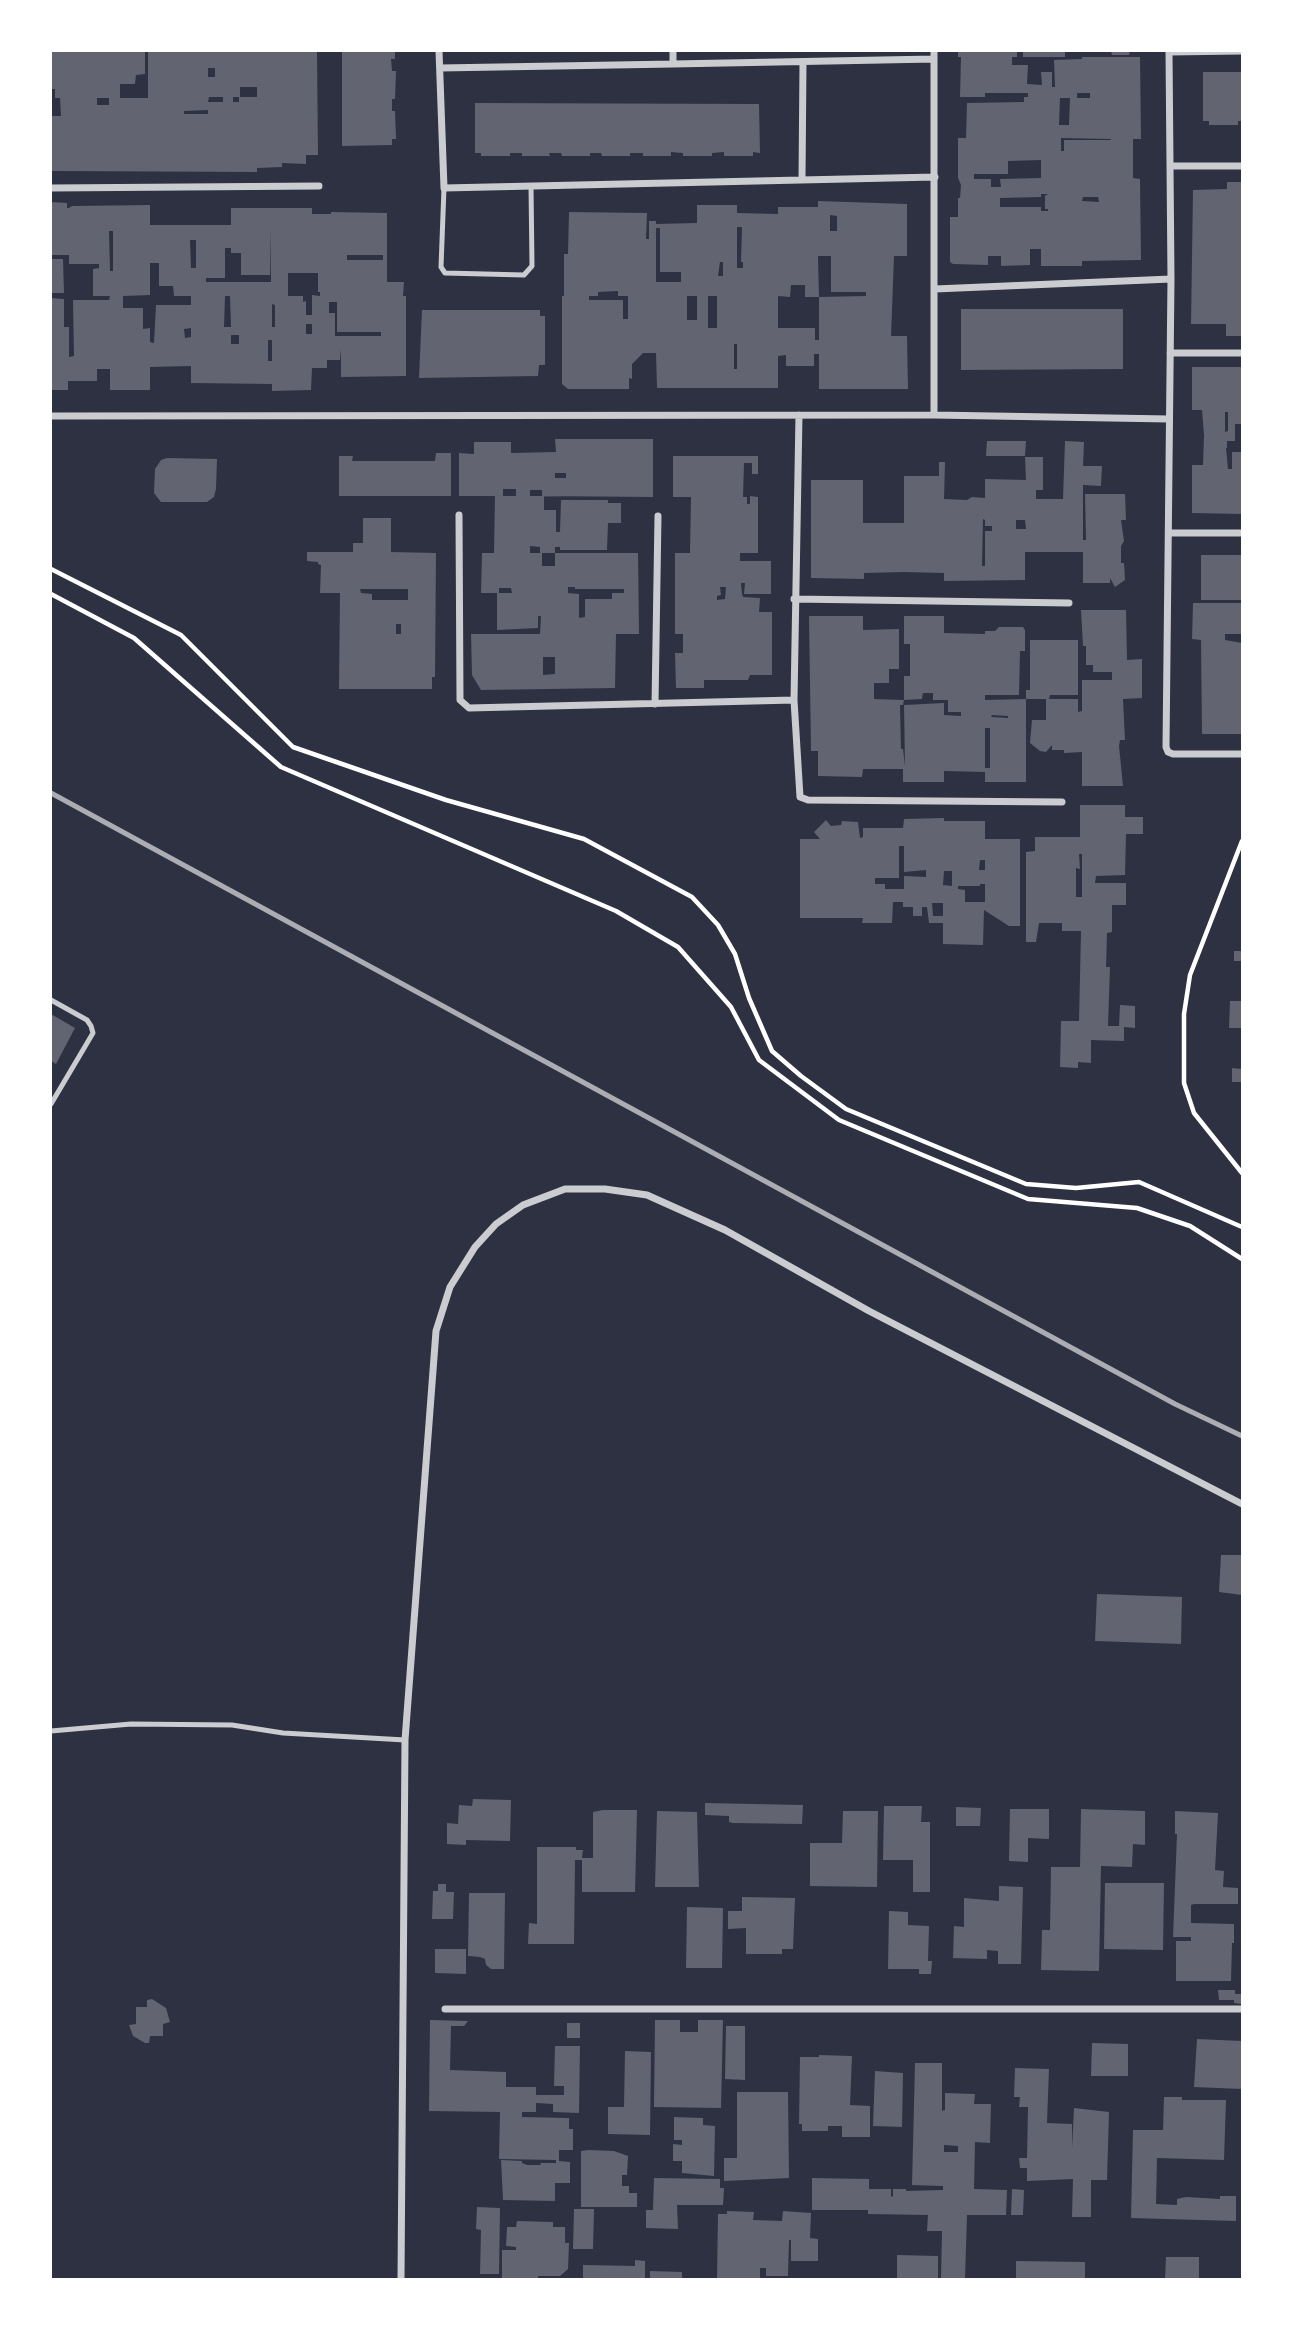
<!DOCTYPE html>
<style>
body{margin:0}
#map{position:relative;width:1293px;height:2330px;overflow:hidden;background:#2d3142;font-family:Arial,sans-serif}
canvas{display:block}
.frame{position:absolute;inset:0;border:52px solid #fff;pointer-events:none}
</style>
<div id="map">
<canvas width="1293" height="2330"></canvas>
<div class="frame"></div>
</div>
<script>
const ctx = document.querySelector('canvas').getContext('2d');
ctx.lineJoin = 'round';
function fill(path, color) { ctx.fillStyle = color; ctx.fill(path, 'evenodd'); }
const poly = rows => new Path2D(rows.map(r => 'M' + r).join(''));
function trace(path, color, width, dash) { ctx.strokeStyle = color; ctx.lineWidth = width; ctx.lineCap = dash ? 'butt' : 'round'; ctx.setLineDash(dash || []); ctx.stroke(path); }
const building = poly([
 [51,51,145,51,145,74,136,75,135,84,120,84,120,98,148,98,148,51,317,51,318,155,306,155,306,164,282,163,282,167,257,168,257,172,51,171,51,116,61,116,60,98,55,98,55,89,51,89],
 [208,68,215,68,215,77,208,77],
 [240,87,257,87,257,97,239,97,239,102,233,102,233,97,240,97],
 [209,97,223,97,223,102,208,102],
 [97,98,109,98,109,105,97,105],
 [208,110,208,114,184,114,184,111],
 [342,51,395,51,395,59,391,59,392,71,396,71,395,99,392,99,392,111,395,111,396,139,392,139,392,145,342,146],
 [958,51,1017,51,1017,57,1012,57,1012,65,1028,65,1027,84,1042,85,1041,72,1052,72,1052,87,1055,87,1054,60,1082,59,1082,57,1140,57,1141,139,1133,139,1133,178,1140,179,1141,260,1082,261,1082,266,1041,266,1041,249,1030,249,1030,265,1001,266,1001,256,988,256,988,265,953,264,950,262,950,217,958,217,958,198,960,198,961,185,958,178,958,138,966,138,967,103,1024,102,1024,97,1028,97,1028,93,985,93,985,97,960,97,961,57,958,57],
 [1077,93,1090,93,1090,98,1077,98],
 [1060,98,1070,98,1069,125,1059,125],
 [1061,138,1111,139,1111,140,1064,140,1064,151,1061,151],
 [1041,160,1041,178,1000,179,1001,187,991,187,991,179,974,179,974,174,1008,174,1008,161],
 [1041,194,1048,194,1045,196,1045,209,1048,209,1048,211,1041,211,1041,207,1000,207,1000,198,1041,197],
 [1083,197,1098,197,1099,202,1082,201],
 [1023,51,1065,51,1065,57,1023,57],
 [1111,51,1130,51,1129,55,1112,55],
 [1203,72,1242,72,1242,121,1238,121,1238,125,1209,125,1209,121,1203,121],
 [475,103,759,104,760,153,753,152,753,156,724,156,724,152,712,153,712,156,683,156,683,153,671,152,671,156,643,156,643,153,630,153,630,156,602,156,601,153,590,153,590,156,562,156,561,153,549,153,550,156,522,156,522,153,510,153,510,156,481,156,481,153,475,153],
 [1227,182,1242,182,1242,336,1226,336,1226,324,1191,324,1193,190,1227,189],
 [818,201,907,204,907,256,894,256,891,336,907,336,908,389,819,389,819,354,814,354,814,366,786,366,786,355,778,356,778,388,657,388,656,353,643,353,632,364,632,379,629,378,629,389,568,389,562,384,562,296,564,296,564,254,568,254,569,212,647,213,646,239,649,239,649,221,656,221,656,224,697,223,697,205,737,205,737,213,778,214,778,207,818,207],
 [830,215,837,216,837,231,830,231],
 [737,227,742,227,741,262,743,262,743,268,737,268],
 [656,228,660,228,660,272,681,272,681,282,656,282],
 [818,256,831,256,831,292,866,292,866,296,819,297,819,340,815,340,815,328,778,328,778,296,790,297,791,285,805,285,805,297,819,297],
 [720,262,723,262,723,276,718,276],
 [618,291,618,296,628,296,628,319,623,319,623,300,589,300,589,296,598,296,598,292],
 [687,296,697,296,697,320,687,320],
 [708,296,717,296,717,328,708,328],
 [734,344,737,344,737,369,734,369],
 [51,202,67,203,67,208,69,208,72,206,150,205,150,225,231,225,231,208,312,208,312,214,331,214,331,212,387,213,387,282,404,282,403,296,406,296,406,376,341,377,341,349,340,360,327,360,327,368,312,368,311,390,272,391,272,384,191,383,191,366,150,367,150,390,110,390,110,369,97,369,97,381,68,381,68,390,51,390,51,298,64,299,64,327,69,327,69,357,74,356,73,300,109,300,110,296,93,296,93,269,99,268,99,264,69,264,69,255,51,255],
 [270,227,271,282,206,282,206,278,225,278,225,248,231,248,231,253,241,253,241,275,270,275],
 [109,231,113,231,113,271,110,271],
 [190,240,196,240,196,268,191,268],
 [347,255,383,255,383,260,347,260],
 [150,263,159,263,159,286,173,286,174,296,191,296,191,305,156,305,154,343,150,342,150,328,143,329,143,308,123,308,123,296,150,295],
 [288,273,318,273,318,292,320,292,320,296,312,295,312,315,306,315,306,301,303,302,303,296,288,296],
 [225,296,230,296,231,327,224,327],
 [329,302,337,302,337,332,381,332,381,336,335,336,335,313,329,313],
 [272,304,275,305,275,327,272,327],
 [306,324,312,324,312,334,306,334],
 [191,328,191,337,185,338,184,329],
 [231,335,239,335,239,344,231,344],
 [268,340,272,340,272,361,268,361],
 [51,259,63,259,64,293,51,293],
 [961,309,1123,309,1123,369,961,370],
 [422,310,540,310,540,316,545,316,545,365,539,365,538,376,419,378],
 [1192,367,1242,367,1242,424,1235,424,1235,441,1227,441,1227,448,1226,448,1228,469,1232,469,1232,452,1242,452,1242,514,1192,513,1192,465,1203,465,1204,435,1202,410,1192,410],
 [1225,412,1228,412,1228,431,1225,432],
 [555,439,653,439,653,497,542,496,542,490,530,490,530,496,544,496,544,510,556,510,556,532,560,532,561,500,608,500,608,503,621,503,621,523,608,523,607,550,560,550,560,547,555,547,555,553,638,553,639,634,616,634,615,688,481,690,472,675,471,634,540,634,541,616,538,616,538,628,497,630,497,593,512,593,511,588,499,588,499,593,481,593,482,553,494,553,495,496,459,496,459,453,474,454,474,442,511,442,511,453,556,452],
 [555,473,566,473,566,478,555,478],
 [503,489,516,489,516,496,503,496],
 [530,546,540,547,540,553,530,553],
 [542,553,555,553,555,566,542,566],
 [568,587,575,587,575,589,624,589,624,593,612,593,612,599,585,599,585,617,579,618,579,594,568,593],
 [543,657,555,657,555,674,543,675],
 [987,441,1026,441,1025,456,986,456],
 [1065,441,1084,442,1083,466,1102,466,1101,486,1083,485,1083,540,1086,540,1085,494,1125,494,1126,520,1121,520,1124,541,1121,546,1121,563,1124,563,1125,580,1115,587,1110,578,1110,583,1083,583,1083,552,1025,552,1025,580,944,581,944,573,904,572,864,573,864,579,811,578,811,480,863,480,863,523,904,523,904,476,939,476,939,462,945,462,944,499,967,500,972,497,985,498,985,479,1026,480,1025,457,1043,457,1043,490,1036,490,1036,499,1063,499],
 [983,519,985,520,985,526,992,526,992,531,985,531,985,566,982,566],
 [1016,520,1025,520,1026,529,1016,529],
 [436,453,451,453,451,496,339,496,339,456,353,456,352,461,435,461],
 [673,456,758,456,758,474,752,474,752,463,744,463,743,497,747,497,747,504,750,504,750,496,758,497,758,553,740,553,740,561,771,561,771,594,744,594,745,583,741,583,742,594,743,597,760,598,759,612,772,612,772,675,750,675,748,680,704,680,704,688,676,688,675,653,683,653,683,634,675,634,675,553,690,553,691,497,673,497],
 [720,587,726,587,725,599,717,600,717,596,721,595],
 [167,458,217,459,216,489,214,497,207,502,161,502,154,493,155,469,161,460],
 [363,518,391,518,391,552,436,553,435,677,432,677,432,689,339,689,340,593,320,593,321,565,318,564,318,562,307,561,307,552,353,552,353,543,363,543],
 [360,589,408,589,408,600,372,600,372,594,361,593],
 [396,624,401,624,401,634,396,634],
 [1201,555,1242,555,1242,600,1201,600],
 [1193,603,1242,603,1242,634,1225,634,1225,640,1242,643,1242,734,1202,734,1201,640,1192,639],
 [1081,610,1126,610,1127,660,1142,659,1142,698,1123,699,1125,740,1120,740,1119,746,1123,786,1082,786,1082,752,1064,753,1064,750,1052,750,1052,745,1046,752,1040,751,1030,743,1032,720,1046,720,1046,699,1026,699,1026,690,1030,690,1030,640,1078,640,1078,695,1050,695,1049,699,1078,699,1078,712,1082,711,1082,680,1112,680,1112,672,1093,672,1093,665,1086,665,1086,646,1083,646],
 [809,616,863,616,863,630,899,629,899,669,889,669,889,683,874,683,874,699,904,700,903,705,900,705,901,749,903,749,905,766,904,705,944,703,944,715,961,716,961,712,948,712,948,700,933,700,933,693,923,693,922,699,904,700,904,676,910,676,910,644,904,644,904,616,944,616,944,633,985,634,985,631,995,631,999,627,1023,627,1025,630,1025,651,1020,651,1019,695,985,695,985,700,1026,699,1026,782,985,782,985,772,944,771,944,782,903,782,903,769,863,769,862,777,818,776,818,751,811,751],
 [992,715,1008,716,1008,718,991,717],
 [985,728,990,728,990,768,985,768],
 [1080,805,1125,805,1125,817,1143,817,1143,834,1126,834,1125,875,1096,876,1095,883,1126,883,1126,905,1112,905,1112,932,1107,933,1106,967,1110,967,1108,1026,1119,1026,1120,1005,1135,1006,1135,1028,1124,1027,1124,1041,1091,1040,1091,1063,1078,1062,1078,1068,1060,1067,1061,1021,1079,1021,1081,931,1062,931,1062,923,1039,923,1036,942,1026,942,1026,852,1035,851,1035,837,1080,837],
 [1079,854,1082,854,1082,897,1076,897,1076,868,1080,869],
 [944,818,944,821,985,821,985,839,1020,839,1020,926,1009,926,984,910,983,945,943,944,943,923,929,923,927,907,922,907,922,916,913,916,913,907,903,907,903,902,893,902,892,923,862,923,863,918,800,918,800,839,820,839,814,832,826,820,831,826,841,825,842,821,858,822,860,838,863,837,863,828,903,828,904,819],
 [899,846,904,846,904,872,926,870,926,877,904,876,904,889,885,889,885,884,875,884,875,878,899,878],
 [980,860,985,860,985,870,979,870],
 [944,871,952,871,952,886,943,885],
 [980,884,985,884,985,902,965,902,965,890,958,889,958,886,980,886],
 [932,903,943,903,943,916,933,916],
 [1234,951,1242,951,1242,961,1234,961],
 [1230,1001,1242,1001,1242,1028,1229,1028],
 [51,1014,75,1028,56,1064,51,1061],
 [1232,1068,1242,1069,1242,1082,1232,1082],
 [1221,1555,1241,1555,1242,1595,1219,1592],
 [1097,1594,1182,1597,1181,1644,1095,1641],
 [473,1799,511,1800,510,1841,466,1840,466,1845,447,1844,447,1823,458,1824,459,1805,472,1806],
 [705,1803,803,1805,802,1824,733,1823,729,1822,729,1816,705,1815],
 [884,1806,922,1806,921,1822,930,1822,930,1892,913,1892,913,1860,883,1860],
 [956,1807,981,1808,980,1826,956,1826],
 [1010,1809,1049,1809,1049,1839,1028,1838,1028,1862,1009,1861],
 [1081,1809,1145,1811,1145,1845,1133,1844,1132,1867,1101,1866,1099,1971,1041,1970,1042,1930,1050,1930,1051,1867,1080,1867],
 [603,1810,637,1810,635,1892,582,1892,582,1860,575,1860,574,1944,528,1944,529,1923,537,1924,537,1847,576,1847,576,1850,583,1850,582,1858,593,1858,593,1812],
 [657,1811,697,1812,699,1887,655,1887],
 [843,1811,878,1811,877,1887,810,1886,810,1843,842,1843],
 [1175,1811,1218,1813,1215,1870,1224,1871,1223,1887,1238,1888,1238,1904,1194,1904,1191,1905,1191,1923,1234,1924,1234,1943,1232,1943,1231,1981,1176,1981,1176,1941,1191,1941,1191,1937,1173,1937,1177,1834,1175,1834],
 [1105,1883,1164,1883,1163,1950,1104,1949],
 [438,1884,446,1884,446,1892,454,1892,453,1919,432,1919,433,1891,438,1891],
 [999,1886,1023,1887,1021,1964,998,1964,998,1951,987,1950,987,1959,953,1958,954,1926,964,1927,964,1898,999,1901],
 [469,1893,505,1893,504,1969,491,1969,486,1965,485,1959,480,1957,468,1956],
 [742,1897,795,1898,793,1949,782,1949,782,1954,746,1954,746,1928,728,1929,728,1911,742,1911],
 [687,1907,723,1908,722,1968,686,1968],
 [889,1911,908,1912,908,1925,929,1926,928,1961,932,1961,931,1974,919,1974,919,1969,888,1969],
 [435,1949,466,1949,466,1974,435,1973],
 [1218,1990,1235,1990,1235,1994,1242,1994,1242,2004,1234,2003,1234,2000,1219,2000],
 [152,1999,166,2008,170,2022,163,2024,163,2036,150,2036,149,2043,145,2043,133,2036,129,2025,136,2024,136,2007,147,2007,147,2000],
 [430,2020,468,2021,464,2026,451,2026,450,2070,506,2072,506,2087,536,2087,536,2095,564,2095,564,2086,554,2086,555,2046,580,2046,579,2113,553,2112,553,2104,536,2103,536,2112,522,2112,522,2117,569,2118,569,2129,573,2129,573,2150,559,2150,559,2161,570,2162,570,2183,555,2183,555,2201,503,2200,501,2160,522,2161,522,2163,527,2165,541,2165,540,2163,556,2163,556,2160,499,2159,500,2112,429,2111],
 [655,2020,680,2020,680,2032,698,2032,698,2020,723,2020,721,2108,654,2107],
 [567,2023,580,2023,580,2038,567,2038],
 [726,2026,745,2026,745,2080,725,2079],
 [1197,2039,1242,2041,1242,2089,1194,2087],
 [1092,2043,1128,2044,1128,2076,1091,2076],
 [625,2051,651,2052,650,2135,608,2134,608,2107,624,2107],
 [819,2055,852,2056,850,2105,870,2106,870,2137,842,2137,842,2126,828,2126,828,2131,802,2131,802,2124,799,2124,800,2057,819,2057],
 [915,2063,942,2063,942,2111,945,2110,945,2093,975,2094,974,2104,991,2104,990,2143,975,2142,974,2189,1007,2190,1006,2215,967,2215,965,2279,941,2279,942,2231,927,2231,928,2215,868,2214,868,2210,812,2210,812,2178,869,2179,869,2189,891,2189,891,2197,893,2196,893,2189,906,2189,906,2191,943,2190,943,2186,912,2185],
 [944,2145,958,2146,958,2152,944,2152],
 [1015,2068,1049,2069,1047,2123,1072,2124,1072,2149,1074,2108,1109,2112,1107,2180,1091,2180,1091,2217,1072,2217,1073,2179,1027,2181,1027,2168,1020,2168,1019,2158,1027,2158,1028,2107,1019,2107,1020,2097,1014,2097],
 [875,2071,903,2073,902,2127,873,2126],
 [737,2092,788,2092,789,2178,724,2181,724,2158,737,2158],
 [1164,2097,1182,2097,1182,2100,1226,2100,1224,2160,1157,2158,1156,2204,1177,2205,1177,2199,1186,2197,1220,2199,1220,2196,1236,2196,1236,2221,1131,2218,1133,2130,1163,2130],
 [674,2117,703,2118,703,2125,715,2126,714,2176,682,2173,682,2161,673,2161,673,2144,682,2145,682,2140,674,2140],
 [589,2150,614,2151,628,2156,627,2175,622,2175,622,2186,629,2186,629,2193,637,2193,637,2207,581,2207,581,2151],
 [654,2178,720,2179,720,2188,724,2188,723,2205,677,2205,678,2229,646,2228,646,2210,653,2210],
 [1012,2189,1024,2190,1023,2215,1011,2215],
 [477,2207,500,2208,499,2274,480,2274,481,2230,476,2229],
 [574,2209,594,2209,593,2249,573,2249],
 [727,2211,754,2212,753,2220,782,2221,783,2211,811,2213,810,2238,818,2239,818,2261,791,2261,791,2240,789,2240,788,2276,766,2276,766,2268,760,2268,760,2279,717,2279,718,2214,727,2214],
 [517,2221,553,2222,553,2227,565,2227,565,2243,569,2243,568,2269,560,2276,538,2276,538,2279,502,2279,502,2250,516,2250,516,2247,506,2246,507,2227,516,2227],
 [897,2255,938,2256,938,2279,897,2279],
 [1166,2257,1199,2257,1199,2279,1165,2279],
 [635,2260,645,2261,645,2279,583,2279,583,2265,635,2266],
 [1016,2261,1085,2262,1085,2279,1016,2279],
 [650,2271,682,2272,682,2279,650,2279]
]);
const path = poly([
 [51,569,181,635,293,747,446,800,584,839,692,897,718,925,735,954,749,998,772,1051,801,1076,846,1109,1026,1184,1076,1188,1139,1182,1242,1227],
 [51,594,134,638,281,767,616,911,678,947,731,1007,759,1060,839,1120,1028,1199,1137,1208,1190,1226,1242,1259],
 [1242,841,1190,975,1184,1014,1184,1083,1194,1113,1242,1173]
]);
const service = poly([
 [444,188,441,267,445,273,524,275,532,266,531,186],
 [51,1000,87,1020,91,1026,93,1033,51,1104],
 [51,1731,131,1724,232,1725,283,1733,405,1740]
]);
const minor = poly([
 [439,51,444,188,935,177],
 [1169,51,1171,279,1166,747,1168,752,1173,754,1242,754],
 [1169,52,1242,51],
 [673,64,934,59],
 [440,68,673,64,673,51],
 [1170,166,1242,166],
 [802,180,803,62],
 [51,188,319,186],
 [935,289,1171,279],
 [1170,353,1242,353],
 [799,415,794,700,800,797,808,800,1062,802],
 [934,415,934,51],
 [51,416,934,415,1169,419],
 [459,515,460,700,469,708,794,700],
 [1169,533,1242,533],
 [794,599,1069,603],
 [655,704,658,516],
 [445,2009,1242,2009],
 [401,2279,405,1740,436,1331,450,1287,475,1247,496,1224,523,1205,565,1189,605,1189,647,1195,725,1230,869,1311,1242,1504]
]);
const rail = poly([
 [51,793,1175,1404,1242,1436]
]);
fill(building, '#626471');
trace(path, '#fff', 4.5);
trace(service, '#caccd0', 5);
trace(minor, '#caccd0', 7);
trace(rail, '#abadb3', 5);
</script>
